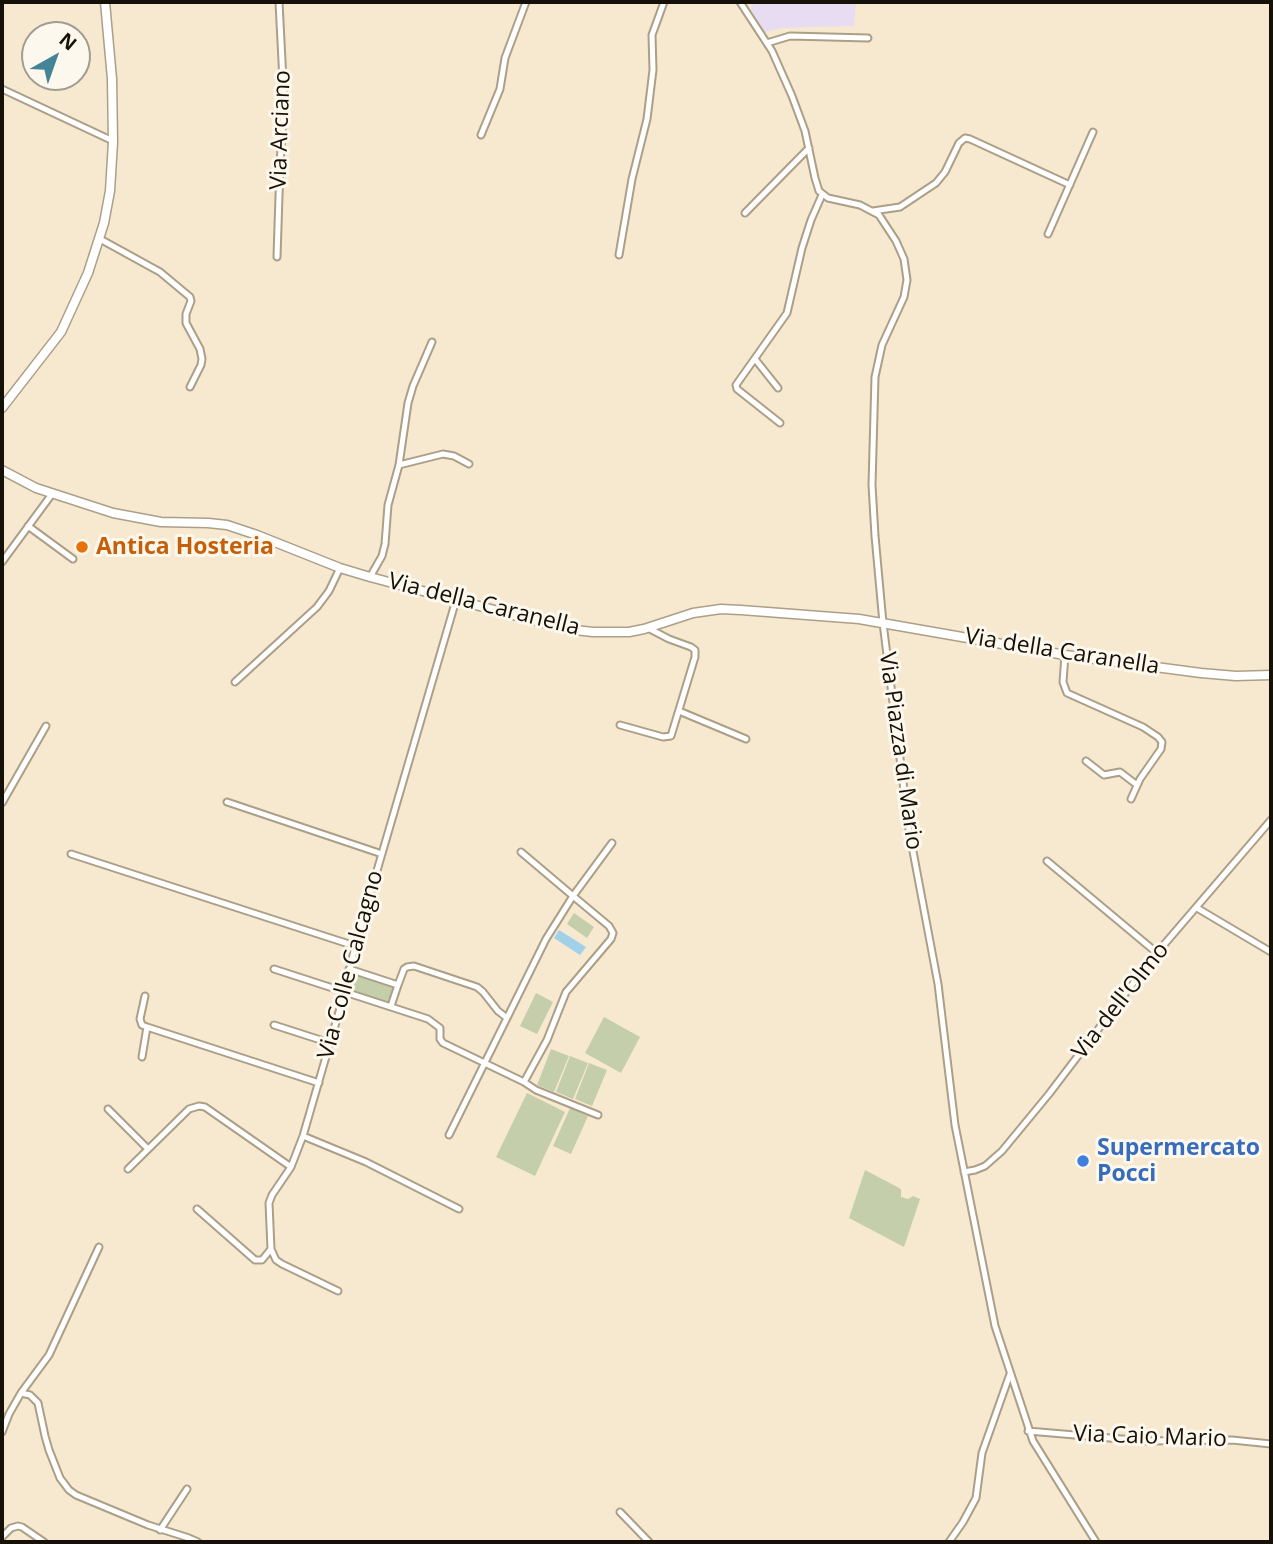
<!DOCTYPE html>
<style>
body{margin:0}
#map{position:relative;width:1273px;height:1544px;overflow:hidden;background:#f7e9d0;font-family:"Open Sans",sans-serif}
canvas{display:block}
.frame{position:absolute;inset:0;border:4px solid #161108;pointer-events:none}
.north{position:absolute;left:21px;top:21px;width:70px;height:70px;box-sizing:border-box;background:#fdf8ed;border:2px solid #a19c91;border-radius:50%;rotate:40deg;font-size:19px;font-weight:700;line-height:28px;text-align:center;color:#161108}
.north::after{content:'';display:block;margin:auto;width:24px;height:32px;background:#438496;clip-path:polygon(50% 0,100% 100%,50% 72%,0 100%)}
</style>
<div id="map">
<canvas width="1273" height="1544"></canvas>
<div class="frame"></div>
<div class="north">N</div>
</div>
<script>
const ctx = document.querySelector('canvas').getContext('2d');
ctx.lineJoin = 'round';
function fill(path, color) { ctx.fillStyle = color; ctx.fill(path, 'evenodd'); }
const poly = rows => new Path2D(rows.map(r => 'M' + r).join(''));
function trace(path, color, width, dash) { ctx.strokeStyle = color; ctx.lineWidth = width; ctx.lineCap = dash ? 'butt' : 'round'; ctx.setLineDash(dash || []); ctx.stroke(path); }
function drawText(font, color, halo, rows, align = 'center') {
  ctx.font = font + ' "Open Sans",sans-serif'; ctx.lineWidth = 6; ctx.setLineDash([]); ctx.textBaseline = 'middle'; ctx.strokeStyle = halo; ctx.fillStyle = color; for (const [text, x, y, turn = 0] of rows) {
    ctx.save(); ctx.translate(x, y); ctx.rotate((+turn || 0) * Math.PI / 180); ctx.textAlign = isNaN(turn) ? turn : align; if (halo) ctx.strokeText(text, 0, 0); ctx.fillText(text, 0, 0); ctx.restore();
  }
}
const education = poly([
 [752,2,856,2,854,26,781,28,765,32,751,11]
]);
const green = poly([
 [574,913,594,927,587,938,567,924],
 [357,974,396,986,391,1004,351,992],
 [536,993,553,1002,537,1034,520,1026],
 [604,1017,640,1037,621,1073,585,1053],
 [551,1049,569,1056,554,1092,537,1085],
 [570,1056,588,1063,573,1099,556,1092],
 [589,1063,607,1070,592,1106,575,1099],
 [527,1093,565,1112,535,1176,496,1157],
 [570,1108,588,1116,571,1154,553,1146],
 [865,1170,901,1189,901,1197,908,1199,913,1196,920,1199,904,1247,849,1218]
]);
const water = poly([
 [559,930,586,947,580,955,554,938]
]);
const street = poly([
 [740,2,772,51,792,96,805,131,815,178,819,191,828,198,860,205,879,215,896,241,904,259,907,280,904,297,882,345,875,377,872,485,875,536,883,623,909,830,938,984,955,1125,995,1326,1033,1441,1096,1542],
 [767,43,790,36,868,38],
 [2,89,113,141],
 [481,135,500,89,505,58,526,2],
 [873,211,900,207,936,183,945,172,959,143,965,138,970,139,1070,185],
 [745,213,809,148],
 [1048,234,1093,132],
 [100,239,160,272,190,297,191,301,186,314,186,323,200,349,202,359,201,365,190,387],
 [619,255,632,179,647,119,653,70,652,35,664,2],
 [277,257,280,165,284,101,279,2],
 [755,359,778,388],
 [780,423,737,389,736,385,787,313,802,248,811,220,822,195],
 [399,465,443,454,454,456,469,464],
 [28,526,73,559],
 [2,562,52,494],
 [370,577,382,556,385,544,388,505,399,465,408,403,413,386,432,342],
 [1065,655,1063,682,1067,693,1143,727,1158,737,1162,742,1161,749,1140,779,1131,799],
 [235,682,317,607,329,591,340,568],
 [679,711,746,739],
 [620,725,663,737,671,736,695,657,695,650,691,647,669,639,648,628],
 [1086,761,1104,775,1120,772,1137,785],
 [227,802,382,854],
 [2,803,46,726],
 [521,852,573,896,612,843],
 [71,854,355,946],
 [1047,861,1157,953],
 [1197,908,1271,952],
 [274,969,428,1019,440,1028,440,1039,443,1043,524,1082,547,1040,566,992,611,939,613,933,609,926,573,896,546,939,507,1018,498,1011,483,992,477,987,414,966,407,967,404,969,398,985,349,969],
 [391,1006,398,985],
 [274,1025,330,1043],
 [147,1027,319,1083],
 [142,1057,147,1027,142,1025,140,1019,145,996],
 [524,1082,536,1090,598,1115],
 [108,1109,148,1149],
 [449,1135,507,1018],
 [303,1136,366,1162,459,1209],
 [128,1169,189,1109,199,1106,205,1107,291,1167],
 [964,1172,975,1170,985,1166,1002,1151,1049,1094,1150,961,1271,820],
 [197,1209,255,1260,262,1260,271,1249],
 [338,1291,282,1264,276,1260,271,1249,269,1203,272,1195,291,1167,303,1136,345,991,355,946,456,600],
 [21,1393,49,1355,99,1247],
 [1028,1431,1145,1441,1232,1440,1271,1444],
 [2,1432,9,1414,21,1393,30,1395,38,1403,45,1436,49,1450,60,1478,69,1490,76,1495,148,1525,189,1538,198,1542],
 [620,1512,649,1542],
 [160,1530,187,1489],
 [2,1537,11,1528,18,1526,22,1527,44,1542],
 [949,1542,963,1522,976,1498,982,1453,1010,1374]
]);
const secondary = poly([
 [2,408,61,332,88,273,104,223,110,191,113,142,112,79,105,2],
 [2,470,36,488,113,513,161,522,208,523,227,525,257,535,340,568,370,577,566,629,593,632,629,632,644,629,693,613,721,609,741,610,859,619,1065,655,1201,673,1236,676,1271,675]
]);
const markers = [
 [82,547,7,"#e8710a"],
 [1083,1161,7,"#3f7fe0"]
];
const streetNames = [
 ["Via Arciano",281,130,-88],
 ["Via della Caranella",484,605,14],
 ["Via della Caranella",1062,652,9],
 ["Via Piazza di Mario",900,751,82],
 ["Via Colle Calcagno",351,965,-75],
 ["Via dell'Olmo",1121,1001,-52],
 ["Via Caio Mario",1150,1437,2]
];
const foodNames = [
 ["Antica Hosteria",96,547]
];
const shopNames = [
 ["Supermercato",1097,1148],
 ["Pocci",1097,1174]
];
fill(education, '#e7dcf1');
fill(green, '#c4ceab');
fill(water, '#a0d1e9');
trace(street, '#ac9f87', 9);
trace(secondary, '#ac9f87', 11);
trace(street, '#fff', 5);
trace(secondary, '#fff', 8);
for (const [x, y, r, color] of markers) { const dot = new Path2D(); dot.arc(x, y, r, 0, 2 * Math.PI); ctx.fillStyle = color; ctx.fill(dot); trace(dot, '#fdf8ed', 2.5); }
drawText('23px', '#161108', '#fdf8ed', streetNames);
drawText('bold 23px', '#c56008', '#fdf8ed', foodNames, 'left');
drawText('bold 23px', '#366cbe', '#fdf8ed', shopNames, 'left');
</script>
